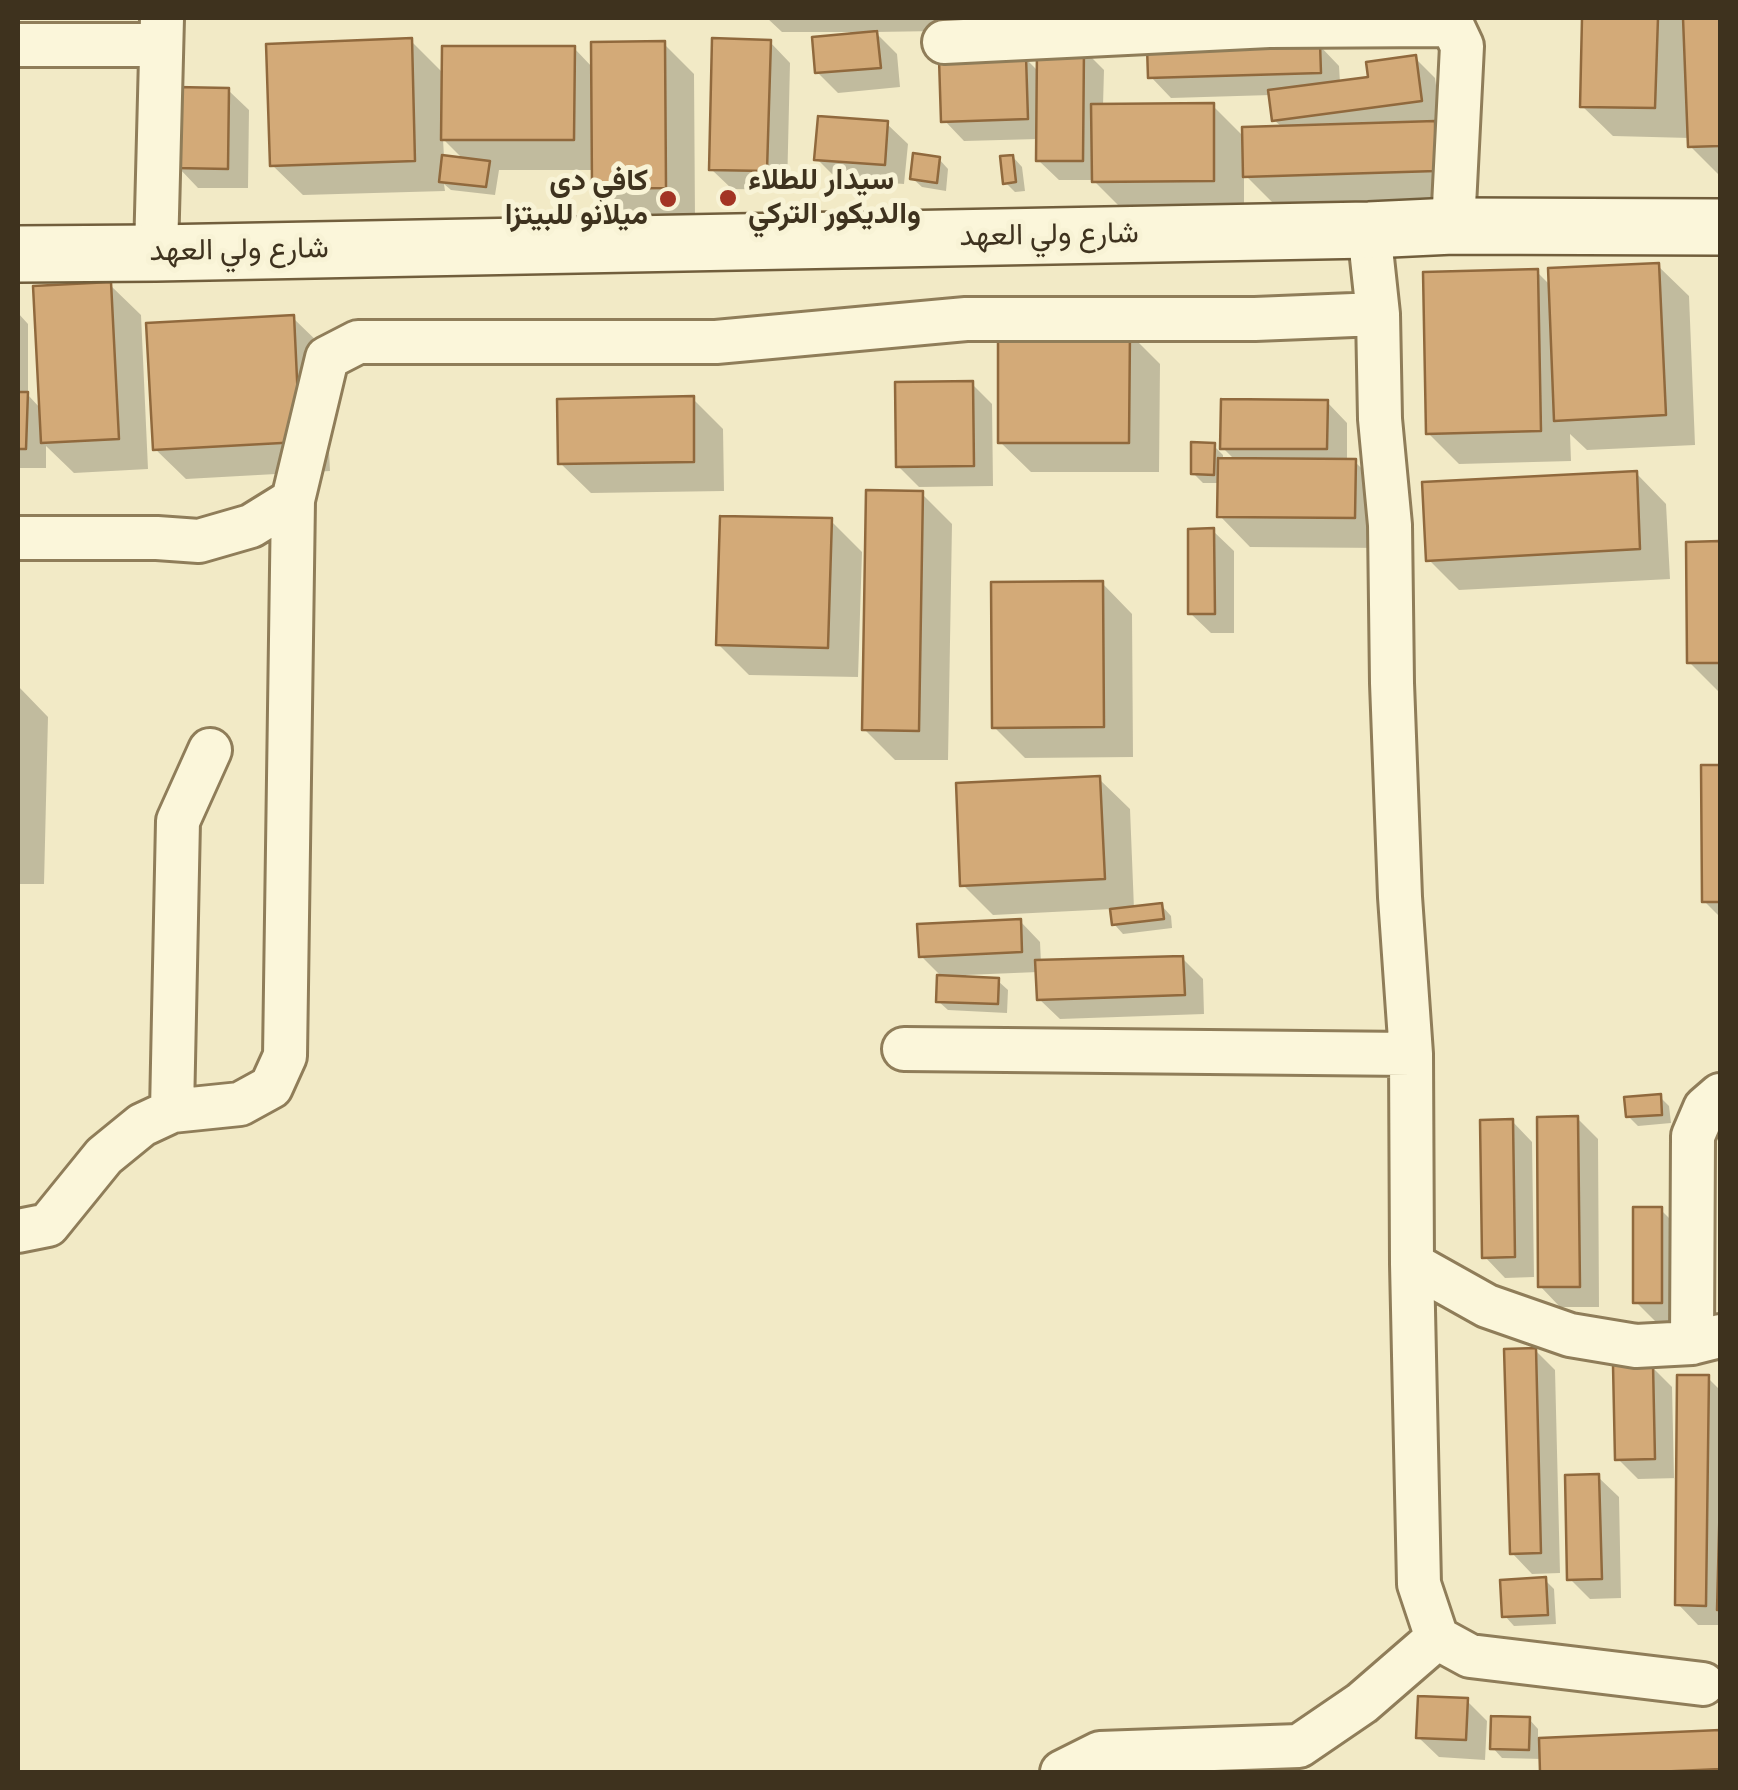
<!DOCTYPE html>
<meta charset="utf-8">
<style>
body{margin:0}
#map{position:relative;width:1738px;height:1790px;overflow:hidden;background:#f2eac6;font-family:"Source Serif 4",serif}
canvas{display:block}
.frame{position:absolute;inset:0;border:20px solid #3e321e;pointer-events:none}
</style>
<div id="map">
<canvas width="1738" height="1790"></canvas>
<div class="frame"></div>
</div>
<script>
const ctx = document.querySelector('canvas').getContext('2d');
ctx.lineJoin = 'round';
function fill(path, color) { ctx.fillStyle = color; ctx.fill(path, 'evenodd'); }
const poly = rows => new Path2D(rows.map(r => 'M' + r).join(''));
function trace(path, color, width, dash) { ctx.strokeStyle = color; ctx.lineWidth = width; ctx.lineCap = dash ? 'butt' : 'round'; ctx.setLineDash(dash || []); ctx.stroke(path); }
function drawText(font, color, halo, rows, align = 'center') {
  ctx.font = font + ' "Source Serif 4",Vazirmatn,serif'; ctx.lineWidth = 10; ctx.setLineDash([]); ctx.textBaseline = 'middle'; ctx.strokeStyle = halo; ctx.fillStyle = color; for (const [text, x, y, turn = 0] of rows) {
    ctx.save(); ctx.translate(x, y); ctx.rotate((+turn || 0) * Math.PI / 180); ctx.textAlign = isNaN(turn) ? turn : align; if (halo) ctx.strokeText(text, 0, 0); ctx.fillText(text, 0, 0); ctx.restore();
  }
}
const shadow = poly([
 [767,18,938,18,938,31,875,32,897,54,900,87,838,93,817,72,850,36,850,32,782,32],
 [1585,18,1720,18,1720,176,1690,146,1690,138,1613,136,1582,106],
 [411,41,444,74,574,48,593,68,664,44,694,74,695,218,625,219,594,188,594,170,499,170,495,195,451,190,444,184,445,191,303,195,272,165],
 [443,139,464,160,444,157],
 [770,42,790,63,787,190,732,189,711,169],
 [1319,45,1339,66,1340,83,1370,79,1415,58,1435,78,1441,121,1432,122,1464,155,1466,201,1276,206,1244,174,1244,210,1125,212,1093,180,1059,180,1038,160,1038,139,964,141,944,120,1025,58,1039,72,1083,49,1104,70,1103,106,1213,106,1244,137,1283,128,1274,120,1271,95,1171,98,1151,77],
 [228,90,249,110,248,188,198,188,178,167],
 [887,124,908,144,904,184,837,179,817,159],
 [1013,157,1022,167,1025,191,1015,192,1005,182],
 [939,159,948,169,946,191,922,187,912,178],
 [1658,266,1689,296,1695,445,1587,450,1570,434,1571,461,1459,464,1428,433,1537,272,1551,286],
 [110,285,141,315,148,469,74,473,46,446,46,468,18,468,18,313,28,324,28,395,41,409],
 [293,318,324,348,330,471,186,479,155,449],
 [1129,333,1160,364,1159,472,1031,472,1000,442],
 [972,384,992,404,993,486,919,487,898,466],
 [693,399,723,429,724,491,591,493,560,463],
 [1327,402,1347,423,1347,462,1355,462,1386,492,1385,548,1250,547,1220,516,1220,483,1203,483,1193,473,1214,446,1223,455,1223,461,1236,461,1223,448],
 [1636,473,1666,504,1670,579,1459,590,1428,559],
 [921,493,952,524,948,760,895,760,864,729],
 [831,521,862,552,858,677,749,675,718,644],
 [1213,531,1234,551,1234,633,1211,633,1190,613],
 [1689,544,1720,544,1720,693,1689,662],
 [1102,583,1132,614,1133,757,1025,758,994,727],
 [18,686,48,717,44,884,18,884],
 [1720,767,1720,917,1704,901,1704,768],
 [1099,779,1130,809,1134,909,1162,906,1171,916,1172,928,1123,934,1114,924,1112,909,993,915,963,885],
 [1020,921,1040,942,1041,963,1182,958,1203,979,1204,1014,1060,1019,1039,999,1038,972,966,975,966,979,998,981,1008,990,1007,1013,948,1010,938,1001,939,974,921,956],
 [1660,1097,1669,1106,1671,1123,1638,1126,1628,1116],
 [1577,1118,1598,1139,1599,1307,1560,1307,1540,1286],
 [1512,1121,1532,1142,1534,1277,1505,1278,1485,1257],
 [1661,1210,1681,1230,1682,1322,1656,1322,1636,1302],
 [1535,1350,1555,1370,1560,1573,1532,1574,1512,1553],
 [1652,1367,1672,1387,1674,1478,1679,1478,1708,1378,1720,1390,1720,1625,1698,1625,1678,1604,1679,1478,1638,1479,1618,1459],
 [1598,1477,1619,1497,1621,1598,1590,1599,1570,1579],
 [1545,1580,1554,1589,1556,1624,1514,1626,1505,1616],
 [1467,1701,1487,1721,1485,1760,1439,1757,1418,1737],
 [1529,1719,1538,1729,1538,1740,1720,1732,1720,1772,1543,1772,1542,1759,1502,1758,1493,1748]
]);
const building = poly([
 [1582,18,1658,18,1655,108,1580,107,1582,18],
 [1683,18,1720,18,1720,146,1688,147,1683,18],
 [877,31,881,68,815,73,812,37,877,31],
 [412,38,415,161,270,166,266,44,412,38],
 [712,38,771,40,767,171,709,170,712,38],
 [665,41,666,188,592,189,591,42,665,41],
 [1320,43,1321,73,1148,78,1147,47,1320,43],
 [442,46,575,46,574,140,441,140,442,46],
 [1037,47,1084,47,1083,161,1036,161,1037,47],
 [1416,55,1422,101,1272,121,1268,90,1368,77,1366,62,1416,55],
 [1026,56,1028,119,941,122,939,59,1026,56],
 [176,87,229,88,228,169,175,168,176,87],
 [1214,103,1214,181,1092,182,1091,104,1214,103],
 [818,116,888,121,885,165,814,160,818,116],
 [1435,121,1436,171,1243,177,1242,127,1435,121],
 [913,153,940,157,937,183,910,179,913,153],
 [442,155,490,161,486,187,439,182,442,155],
 [1013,155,1016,182,1003,184,1000,156,1013,155],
 [1659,263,1666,415,1554,421,1548,268,1659,263],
 [1538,269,1541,431,1426,434,1423,272,1538,269],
 [111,282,119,439,41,443,33,286,111,282],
 [294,315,300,442,153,450,146,323,294,315],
 [998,331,1130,331,1129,443,998,443,998,331],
 [973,381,974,466,896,467,895,382,973,381],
 [18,392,28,392,26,449,18,449,18,392],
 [694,396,694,462,558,464,557,399,694,396],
 [1221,399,1328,400,1327,449,1220,449,1221,399],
 [1191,442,1215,443,1214,475,1191,474,1191,442],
 [1218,458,1356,459,1355,518,1217,517,1218,458],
 [1637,471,1640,549,1426,561,1422,482,1637,471],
 [866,490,923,491,919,731,862,730,866,490],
 [720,516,832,518,828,648,716,645,720,516],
 [1214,528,1215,614,1188,614,1188,529,1214,528],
 [1720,541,1720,663,1687,663,1686,542,1720,541],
 [1103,581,1104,727,992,728,991,582,1103,581],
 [1701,765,1720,765,1720,902,1702,902,1701,765],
 [1100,776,1105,879,960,886,956,783,1100,776],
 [1162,903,1164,919,1112,925,1110,909,1162,903],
 [1021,919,1022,952,919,957,917,924,1021,919],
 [1183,956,1185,995,1037,1000,1035,960,1183,956],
 [937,975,999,978,998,1004,936,1002,937,975],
 [1661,1094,1662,1115,1626,1117,1624,1097,1661,1094],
 [1578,1116,1580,1287,1538,1287,1537,1117,1578,1116],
 [1513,1119,1515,1257,1482,1258,1480,1120,1513,1119],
 [1633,1207,1662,1207,1662,1303,1633,1303,1633,1207],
 [1536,1348,1541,1553,1510,1554,1504,1349,1536,1348],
 [1653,1364,1655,1459,1615,1460,1613,1365,1653,1364],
 [1677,1375,1709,1375,1706,1606,1675,1605,1677,1375],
 [1599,1474,1602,1579,1567,1580,1565,1475,1599,1474],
 [1720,1493,1720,1610,1717,1610,1720,1493],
 [1546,1577,1548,1615,1502,1617,1500,1580,1546,1577],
 [1418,1696,1468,1698,1466,1740,1416,1738,1418,1696],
 [1491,1716,1530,1717,1529,1750,1490,1749,1491,1716],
 [1720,1730,1720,1769,1655,1772,1540,1772,1539,1738,1720,1730]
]);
const minor = poly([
 [944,42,1269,26,1444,25,1454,29,1462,46,1453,226],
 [18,45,161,45],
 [1369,230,1378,314,1380,419,1390,525,1392,683,1400,897,1411,1054,1412,1264,1419,1584,1437,1638,1470,1656,1703,1684],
 [156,253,162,18],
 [18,538,157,538,199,541,251,526,293,500,327,358,358,342,716,342,966,319,1255,319,1378,314],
 [904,1049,1411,1054],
 [172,1111,240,1104,271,1087,285,1056,293,500],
 [18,1231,48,1225,104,1156,142,1125,172,1111,178,821,210,750],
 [1412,1264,1487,1306,1570,1335,1636,1346,1692,1343,1720,1336],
 [1692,1343,1693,1136,1705,1108,1720,1095],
 [1062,1772,1100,1753,1299,1746,1362,1703,1437,1638]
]);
const secondary = poly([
 [18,254,156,253,1369,230,1453,226,1720,227]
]);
const markers = [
 [728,198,10,"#a33424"],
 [668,199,10,"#a33424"]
];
const poiNames = [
 ["سيدار للطلاء",748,181],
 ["والديكور التركي",748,215],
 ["كافي دي",648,182,"right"],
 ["ميلانو للبيتزا",648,216,"right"]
];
const streetNames = [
 ["شارع ولي العهد",1049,236,-1],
 ["شارع ولي العهد",239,251,-1]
];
fill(shadow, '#0003');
fill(building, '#d3aa78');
trace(building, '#90693d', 2.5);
trace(minor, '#8f7d59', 48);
trace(secondary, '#715e3c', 60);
trace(minor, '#fbf6da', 42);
trace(secondary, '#fbf6da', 55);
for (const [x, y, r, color] of markers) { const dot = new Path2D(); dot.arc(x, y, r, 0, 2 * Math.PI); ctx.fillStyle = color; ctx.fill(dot); trace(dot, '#f8f3d6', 4); }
drawText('bold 30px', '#3e321e', '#f8f3d6', poiNames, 'left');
drawText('30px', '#3e321e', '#f8f3d6', streetNames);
</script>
